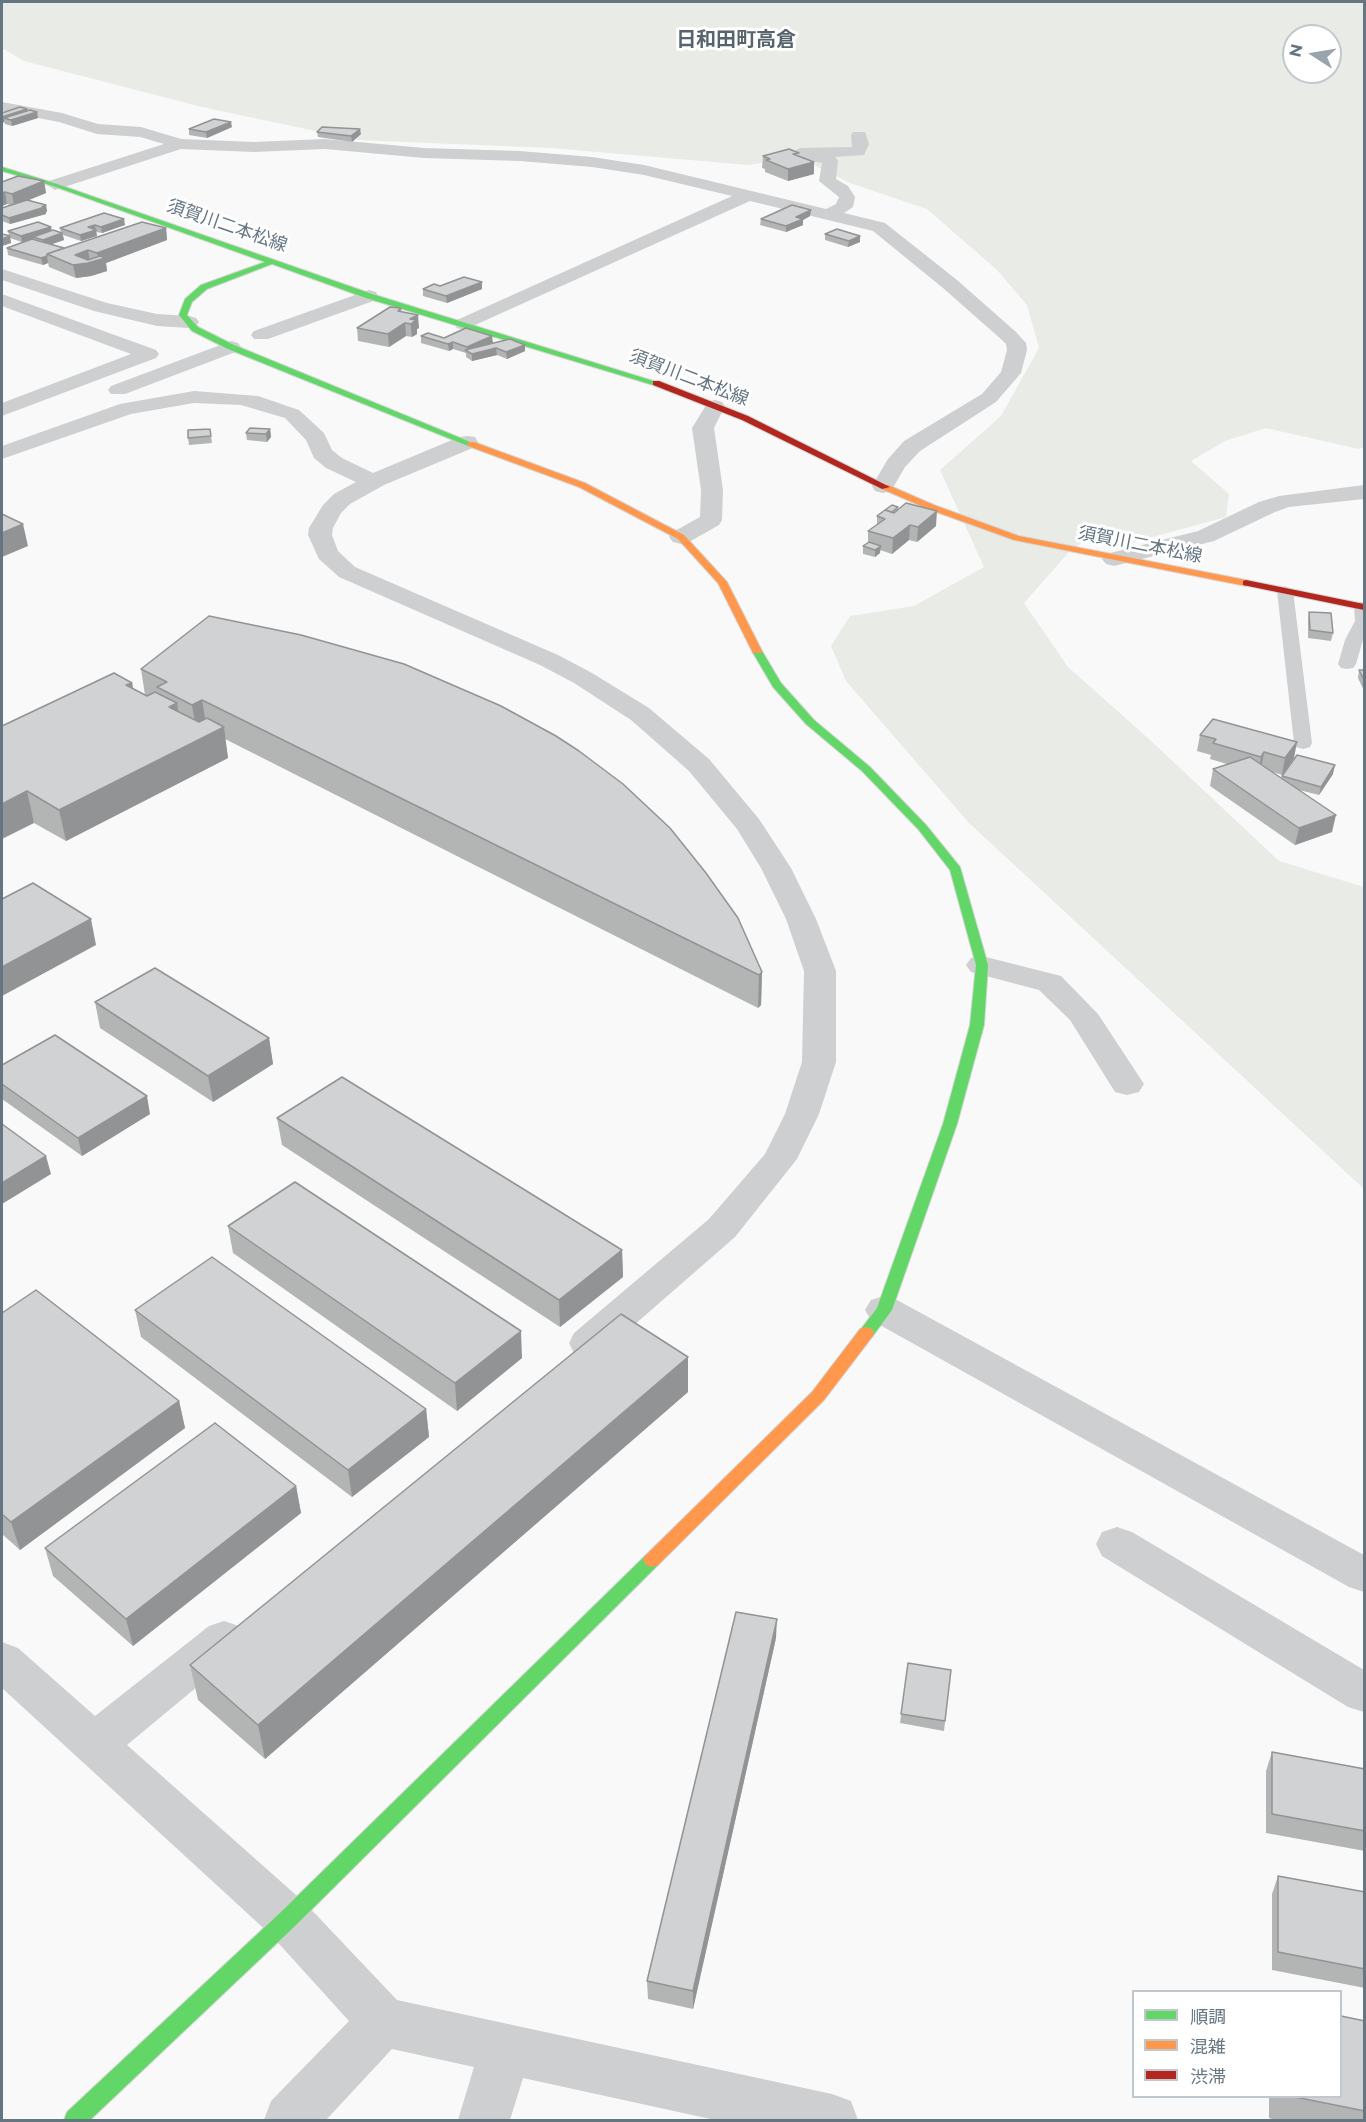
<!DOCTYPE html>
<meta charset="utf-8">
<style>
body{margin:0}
#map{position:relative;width:1366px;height:2122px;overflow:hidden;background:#f9f9f9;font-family:Montserrat,"Noto Sans JP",sans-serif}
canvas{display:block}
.frame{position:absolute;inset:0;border:3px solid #657683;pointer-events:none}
.legend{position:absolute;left:1132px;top:1990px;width:210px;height:108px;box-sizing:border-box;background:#fff;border:2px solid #c1c8cd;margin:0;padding:8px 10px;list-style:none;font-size:18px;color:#657683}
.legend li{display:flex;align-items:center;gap:12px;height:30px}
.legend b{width:30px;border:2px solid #c1c8cd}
.north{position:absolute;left:1282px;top:24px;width:60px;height:60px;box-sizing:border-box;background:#fff;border:2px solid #c1c8cd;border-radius:50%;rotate:282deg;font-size:16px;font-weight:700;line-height:24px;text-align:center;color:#657683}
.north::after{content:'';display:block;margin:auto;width:21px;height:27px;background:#99a4ac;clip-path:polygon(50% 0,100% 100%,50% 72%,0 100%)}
</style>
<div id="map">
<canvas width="1366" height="2122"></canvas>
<div class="frame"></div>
<ul class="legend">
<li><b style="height:8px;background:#63d668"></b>順調</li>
<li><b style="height:8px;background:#ff974d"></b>混雑</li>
<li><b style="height:8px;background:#b3261e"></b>渋滞</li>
</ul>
<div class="north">N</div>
</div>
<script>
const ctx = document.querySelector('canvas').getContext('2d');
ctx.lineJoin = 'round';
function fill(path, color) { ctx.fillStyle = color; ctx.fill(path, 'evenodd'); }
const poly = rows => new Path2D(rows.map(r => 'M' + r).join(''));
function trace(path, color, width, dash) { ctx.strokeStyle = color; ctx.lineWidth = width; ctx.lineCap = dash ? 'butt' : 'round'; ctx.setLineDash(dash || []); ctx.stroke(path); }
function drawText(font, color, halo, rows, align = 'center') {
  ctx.font = font + ' Montserrat,"Noto Sans JP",sans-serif'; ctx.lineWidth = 6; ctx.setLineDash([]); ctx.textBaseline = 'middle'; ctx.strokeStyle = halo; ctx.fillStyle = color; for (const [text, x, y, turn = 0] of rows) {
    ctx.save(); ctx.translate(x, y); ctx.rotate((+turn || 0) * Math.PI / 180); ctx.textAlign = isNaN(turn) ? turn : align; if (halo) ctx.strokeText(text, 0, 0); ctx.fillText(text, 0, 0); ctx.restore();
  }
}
const green = poly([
 [2,2,1364,2,1364,447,1359,449,1266,428,1225,441,1191,461,1229,494,1226,517,1134,542,1087,539,1069,552,1024,603,1068,667,1149,739,1279,861,1364,887,1364,1189,969,823,846,681,831,646,850,616,914,606,984,567,940,470,1001,416,1039,348,1027,305,997,270,927,209,850,183,798,157,748,165,551,148,358,140,202,107,24,61,2,48],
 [1294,36,1330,36,1330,72,1294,72]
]);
const lane = poly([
 [1285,586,1293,591,1312,743,1310,747,1303,749,1296,747,1294,743,1277,591,1285,586],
 [1356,602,1364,602,1364,636,1356,664,1353,668,1347,669,1341,668,1338,664,1345,640,1355,621,1354,606,1356,602]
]);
const street = poly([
 [2,102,62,113,98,124,141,127,181,139,254,142,325,139,424,148,520,151,592,157,644,165,826,209,836,204,839,197,819,181,822,163,794,158,792,153,800,148,852,147,851,135,853,132,865,132,869,144,864,155,835,157,838,161,836,179,848,186,855,197,853,207,844,213,885,223,957,280,1016,332,1026,343,1027,350,1021,373,996,402,920,451,905,467,891,491,883,493,875,491,872,486,888,459,904,441,982,394,1001,372,1007,350,1006,344,1002,340,943,288,873,231,750,201,464,330,457,328,454,324,457,320,732,196,644,175,592,167,520,161,424,158,325,149,254,152,181,149,55,190,47,185,49,181,164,144,140,137,97,134,59,122,2,111,2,102],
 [2,269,107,303,157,314,189,316,196,318,199,322,196,326,189,328,157,326,94,311,2,280,2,269],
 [369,290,376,292,378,296,376,300,268,339,254,339,251,335,254,331,369,290],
 [2,294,156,350,159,354,156,358,2,416,2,403,131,354,2,306,2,294],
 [231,341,238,343,241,347,238,351,125,394,111,394,108,390,111,386,231,341],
 [194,391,258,396,299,410,324,433,332,450,342,458,373,473,459,437,467,436,475,437,478,442,475,447,384,485,350,504,341,513,333,528,332,535,338,551,355,567,558,655,592,673,649,708,709,759,759,819,791,868,816,919,836,971,836,1062,819,1114,797,1159,735,1237,602,1353,588,1357,574,1353,569,1343,574,1333,709,1219,765,1154,785,1114,802,1062,804,971,786,919,761,868,737,829,689,771,631,720,574,683,540,665,339,577,319,559,308,535,309,528,323,505,334,494,356,482,326,468,314,458,306,440,285,418,241,405,194,403,131,414,2,459,2,446,120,404,194,391],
 [715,400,722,402,725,406,714,428,723,490,722,520,719,525,689,542,681,544,673,542,669,537,673,532,700,517,701,490,692,428,708,402,715,400],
 [1364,485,1364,499,1289,507,1275,512,1214,541,1114,566,1106,564,1102,559,1106,554,1198,531,1259,502,1279,496,1364,485],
 [982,956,1061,976,1098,1014,1144,1084,1139,1092,1127,1095,1115,1092,1070,1020,1039,990,971,972,966,965,971,958,982,956],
 [884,1296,897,1300,1364,1555,1364,1592,1349,1587,871,1320,865,1310,871,1300,884,1296],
 [1117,1527,1132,1532,1364,1670,1364,1712,1348,1707,1102,1556,1096,1544,1102,1532,1117,1527],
 [224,1621,239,1626,246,1639,239,1652,127,1745,305,1903,397,2000,832,2094,851,2101,858,2120,715,2120,523,2078,510,2120,458,2120,474,2067,392,2049,326,2120,264,2120,271,2101,349,2021,271,1935,2,1688,2,1642,18,1648,95,1716,209,1626,224,1621]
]);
const fast = poly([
 [2,167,57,184,372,294,660,383,653,385,366,298,272,264,207,289,192,302,187,315,198,327,234,345,475,444,468,446,228,349,192,331,179,315,185,299,201,285,265,262,53,186,2,171,2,167],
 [757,648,762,651,781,683,814,720,870,767,926,825,960,867,988,965,984,1025,957,1124,892,1310,872,1337,866,1339,860,1337,858,1333,877,1308,943,1124,970,1025,976,965,950,870,918,829,862,771,806,724,773,687,752,651,757,648],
 [652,1553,658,1555,661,1560,658,1565,295,1926,90,2120,64,2120,67,2112,281,1912,646,1555,652,1553]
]);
const slow = poly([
 [468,442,474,442,585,483,684,535,727,582,762,651,761,653,753,653,718,583,678,539,579,487,468,446,468,442],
 [882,485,888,485,934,505,1019,536,1246,580,1251,583,1246,586,1014,540,928,509,882,489,882,485],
 [866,1327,872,1329,874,1333,872,1337,824,1400,658,1565,652,1567,646,1565,643,1560,646,1555,812,1392,860,1329,866,1327]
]);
const jam = poly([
 [653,381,659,381,748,416,890,487,882,489,742,420,653,385,653,381],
 [1246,580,1364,604,1364,610,1243,585,1243,581,1246,580]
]);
const wall = poly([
 [27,109,28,111,38,118,12,126,5,124,4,122,2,123,2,113],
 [232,127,207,138,189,135,189,129],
 [317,132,361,134,352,142,318,137],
 [763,156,799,156,814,162,814,174,788,181,765,172,765,169,762,168],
 [44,181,46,193,29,200,46,205,47,212,46,212,46,214,10,224,2,221,2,208,10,205,7,204,2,206,2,182],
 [811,210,810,216,803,220,803,225,786,232,760,225,761,219],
 [104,213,125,225,102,233,96,232,97,236,81,241,63,235,64,240,50,244,64,248,166,228,167,240,106,263,107,271,91,276,76,278,49,267,48,263,43,265,8,255,7,248,22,242,10,238,11,243,2,246,2,232,2,234,9,236,8,231,52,231,61,233,60,228],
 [825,234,860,236,860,242,848,247,825,240],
 [440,286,482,289,447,303,423,296,423,289],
 [401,308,402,312,419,328,417,329,417,334,412,337,406,336,389,347,358,341,357,328],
 [421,336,493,343,489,344,525,351,507,359,497,355,472,361,466,357,466,353,453,349,449,351,421,343],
 [210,429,212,443,189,445,188,438],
 [270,429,271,437,267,442,247,440,246,433],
 [898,507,898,510,936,526,917,542,909,540,892,554,880,550,880,553,875,557,863,554,863,546,868,543,868,531,877,525,877,516],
 [1309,612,1333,633,1331,641,1308,638,1308,620],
 [141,669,762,972,761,1005,758,1008,225,739,228,758,66,841,34,823,2,726,132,683,133,689,145,695],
 [1359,670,1365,670,1365,693,1358,678],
 [1200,735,1294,758,1282,775,1273,772,1281,778,1282,776,1333,774,1319,795,1299,790,1332,832,1295,845,1210,786,1213,769,1227,764,1210,759,1211,755,1197,751],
 [95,1002,269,1038,273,1064,213,1102,100,1028],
 [2,1065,150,1114,82,1156,2,1099],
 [277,1118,622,1250,623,1277,560,1327,282,1145],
 [228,1226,522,1358,457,1411,233,1253],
 [135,1310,426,1409,429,1437,352,1497,141,1337],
 [2,1313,179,1401,185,1428,20,1550,2,1534],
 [688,1392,265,1759,198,1700,190,1665],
 [296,1486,301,1513,133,1646,53,1576,45,1548],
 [776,1638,693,2009,648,1999,647,1981],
 [908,1663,951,1670,944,1731,900,1723],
 [1272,1752,1365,1769,1365,1851,1266,1833,1266,1771],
 [1278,1876,1365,1892,1365,1988,1272,1970,1272,1894],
 [1365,2021,1365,2121,1279,2121,1269,2118,1269,2097,1341,2097]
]);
const shadedWall = poly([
 [27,109,28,115,37,112,38,118,12,126,11,120,4,118,4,122,2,123,2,117],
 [231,122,232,127,207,138,206,132],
 [360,129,361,134,352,142,351,136],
 [814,162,814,174,788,181,788,169],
 [44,181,46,193,14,206,12,194],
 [5,192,7,204,2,206,2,193],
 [46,205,47,212,46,212,46,214,10,224,9,218],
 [811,210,810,216,803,220,803,225,786,232,786,226,796,217],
 [124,219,125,225,102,233,101,227],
 [95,225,97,236,81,241,80,235,88,227],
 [51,227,52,233,33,237,34,239,22,242,21,236],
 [166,228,167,240,106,263,107,271,91,276,76,278,73,265,75,255,88,250,90,262,99,260,97,253],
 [62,233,64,240,44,247,43,240],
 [10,236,11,243,2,246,2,239],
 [860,236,860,242,848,247,849,241],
 [47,256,48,263,43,265,41,258],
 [482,282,482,289,447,303,446,296],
 [418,315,419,328,417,329,417,334,412,337,410,319],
 [405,323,406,336,389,347,388,334],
 [492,336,493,343,470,353,468,352,467,347],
 [453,342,453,349,449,351,448,344],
 [525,345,525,351,507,359,506,352],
 [496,348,497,355,472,361,472,354],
 [270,429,271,437,267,442,266,434],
 [937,511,936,526,917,542,918,527],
 [23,524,28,546,2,557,2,533],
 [910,525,909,540,892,554,893,538],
 [881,546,880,553,875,557,875,550],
 [132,683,137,713,126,685],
 [202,700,207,730,197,735,192,705],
 [177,703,182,734,169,707],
 [224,727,228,758,66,841,59,810],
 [1297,742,1294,758,1282,775,1285,758],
 [1264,752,1261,769,1258,774,1261,757],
 [1335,765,1333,774,1319,795,1321,787],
 [27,791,34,823,2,839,2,804],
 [1336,815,1332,832,1295,845,1299,828],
 [91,919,96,945,2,996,2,967],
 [762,972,761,1005,758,1008,759,975],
 [269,1038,273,1064,213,1102,208,1076],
 [147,1096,150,1114,82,1156,78,1138],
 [46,1156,51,1174,2,1204,2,1183],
 [622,1250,623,1277,560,1327,559,1300],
 [521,1331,522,1358,457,1411,455,1383],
 [688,1357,688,1392,265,1759,258,1725],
 [179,1401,185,1428,20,1550,11,1522],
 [426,1409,429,1437,352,1497,348,1470],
 [296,1486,301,1513,133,1646,126,1619],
 [777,1619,776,1638,693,2009,693,1991]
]);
const building = poly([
 [20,107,27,109,2,117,2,113,20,107],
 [30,110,37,112,11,120,4,118,30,110],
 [214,119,231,122,206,132,189,129,214,119],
 [322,127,360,129,351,136,317,132,322,127],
 [789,149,799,153,793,154,814,162,788,169,766,160,770,159,763,156,789,149],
 [18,176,44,181,12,194,5,192,2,193,2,182,18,176],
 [27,200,46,205,42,207,45,207,9,218,2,215,2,208,27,200],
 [792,205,811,210,796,217,803,219,786,226,761,219,792,205],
 [104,213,124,219,101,227,95,225,88,227,96,230,80,235,60,228,104,213],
 [38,222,51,227,21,236,8,231,38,222],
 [142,222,166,228,97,253,88,250,75,255,88,260,100,256,105,258,88,263,73,265,47,254,142,222],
 [837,229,860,236,849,241,825,234,837,229],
 [53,230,62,233,43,240,33,237,53,230],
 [2,234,10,236,2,239,2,234],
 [32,239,64,248,47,254,47,256,41,258,7,248,32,239],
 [464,277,482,282,446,296,423,289,434,284,440,286,464,277],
 [390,307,401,308,398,311,418,315,410,319,416,320,411,324,405,323,388,334,357,328,390,307],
 [466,328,492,336,467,347,453,342,448,344,421,336,428,333,444,338,466,328],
 [510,339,525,345,506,352,496,348,472,354,465,350,510,339],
 [250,428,270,429,266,434,246,433,250,428],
 [210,429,211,436,188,438,188,430,210,429],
 [906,503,937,511,918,527,910,525,893,538,868,531,885,519,877,516,885,510,894,513,906,503],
 [892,505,898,507,892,512,885,510,892,505],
 [2,514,23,524,2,533,2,514],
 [869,542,881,546,875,550,863,546,869,542],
 [1309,612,1331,613,1333,633,1310,630,1309,612],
 [209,616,301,635,404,664,501,706,556,736,579,751,623,784,670,828,706,873,738,918,762,972,759,975,202,700,192,705,157,687,167,682,141,669,209,616],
 [1359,670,1365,670,1365,681,1359,670],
 [114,673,132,683,126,685,147,696,155,692,177,703,169,707,199,722,207,718,224,727,59,810,27,791,2,804,2,726,114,673],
 [1213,719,1297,742,1285,758,1264,752,1261,757,1213,743,1216,739,1200,735,1213,719],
 [1297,755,1335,765,1321,787,1282,776,1297,755],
 [1250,757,1336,815,1299,828,1213,769,1250,757],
 [33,883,91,919,2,967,2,899,33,883],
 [155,968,269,1038,208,1076,95,1002,155,968],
 [55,1035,147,1096,78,1138,2,1084,2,1065,55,1035],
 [342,1077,622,1250,559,1300,277,1118,342,1077],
 [2,1124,46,1156,2,1183,2,1124],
 [295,1182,521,1331,455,1383,228,1226,295,1182],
 [212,1257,426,1409,348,1470,135,1310,212,1257],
 [36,1290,179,1401,11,1522,2,1514,2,1313,36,1290],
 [621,1314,688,1357,258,1725,190,1665,621,1314],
 [215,1423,296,1486,126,1619,45,1548,215,1423],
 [736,1612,777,1619,693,1991,647,1981,736,1612],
 [908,1663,951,1670,945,1721,901,1714,908,1663],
 [1272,1752,1365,1769,1365,1831,1272,1814,1272,1752],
 [1278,1876,1365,1892,1365,1969,1278,1952,1278,1876],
 [1341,2016,1365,2021,1365,2111,1295,2097,1341,2097,1341,2016]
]);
const farStreetnames = [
 ["須賀川二本松線",227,226,19],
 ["須賀川二本松線",689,378,21],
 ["須賀川二本松線",1140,545,11]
];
const farQuarternames = [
 ["日和田町高倉",736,40]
];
fill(green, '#e8ebe6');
trace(fast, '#d5d6d7', 2);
trace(slow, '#d5d6d7', 2);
trace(jam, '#d5d6d7', 2);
fill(lane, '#cecfd0');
fill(street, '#cecfd0');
fill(fast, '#63d668');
fill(slow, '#ff974d');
fill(jam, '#b3261e');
fill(wall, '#b3b5b5');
fill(shadedWall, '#929394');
fill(building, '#d0d2d3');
trace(building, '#929394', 1.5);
drawText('18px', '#657683', '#fff', farStreetnames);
drawText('bold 20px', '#57646e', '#fff', farQuarternames);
</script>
